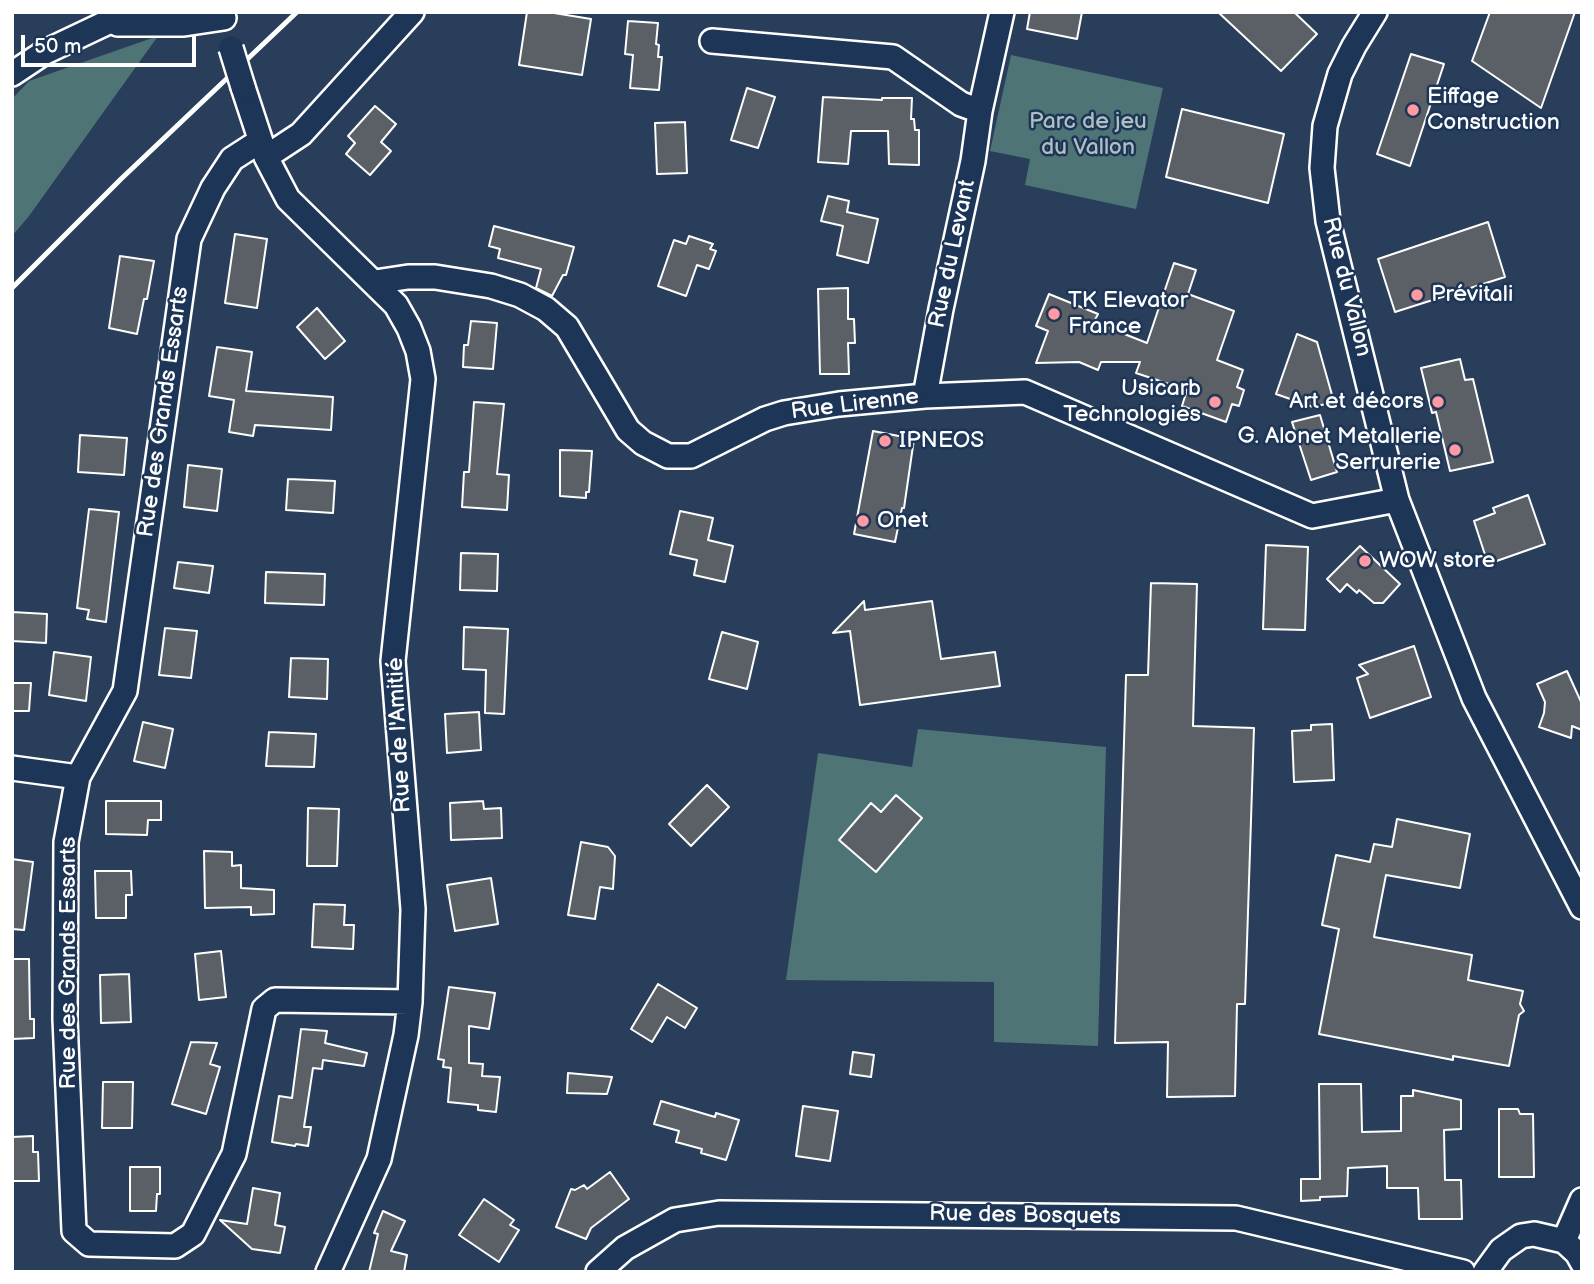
<!DOCTYPE html>
<meta charset="utf-8">
<style>
body{margin:0}
#map{position:relative;width:1594px;height:1284px;overflow:hidden;background:#293e5a;font-family:"Balsamiq Sans",sans-serif}
canvas{display:block}
.frame{position:absolute;inset:0;border:14px solid #fff;pointer-events:none}
.scale{position:absolute;left:21px;top:35px;width:175px;height:32px;box-sizing:border-box;border:4px solid #fff;border-top:0;padding-left:9px;font-size:21px;line-height:24px;white-space:nowrap;color:#fff;-webkit-text-stroke:5px #1d3557;paint-order:stroke}
</style>
<div id="map">
<canvas width="1594" height="1284"></canvas>
<div class="frame"></div>
<div class="scale">50 m</div>
</div>
<script>
const ctx = document.querySelector('canvas').getContext('2d');
ctx.lineJoin = 'round';
function fill(path, color) { ctx.fillStyle = color; ctx.fill(path, 'evenodd'); }
const poly = rows => new Path2D(rows.map(r => 'M' + r).join(''));
function trace(path, color, width, dash) { ctx.strokeStyle = color; ctx.lineWidth = width; ctx.lineCap = dash ? 'butt' : 'round'; ctx.setLineDash(dash || []); ctx.stroke(path); }
function drawText(font, color, halo, rows, align = 'center') {
  ctx.font = font + ' "Balsamiq Sans",sans-serif'; ctx.lineWidth = 5; ctx.setLineDash([]); ctx.textBaseline = 'middle'; ctx.strokeStyle = halo; ctx.fillStyle = color; for (const [text, x, y, turn = 0] of rows) {
    ctx.save(); ctx.translate(x, y); ctx.rotate((+turn || 0) * Math.PI / 180); ctx.textAlign = isNaN(turn) ? turn : align; if (halo) ctx.strokeText(text, 0, 0); ctx.fillText(text, 0, 0); ctx.restore();
  }
}
const green = poly([
 [158,36,29,216,12,236,12,99,29,81],
 [1011,55,1163,88,1136,209,1025,185,1030,159,990,151],
 [918,729,1106,747,1098,1046,994,1042,994,982,786,980,818,753,912,767]
]);
const building = poly([
 [527,12,548,12,591,19,582,75,519,65,527,12],
 [1030,12,1082,12,1077,39,1027,29,1030,12],
 [1218,12,1294,12,1317,34,1281,71,1218,12],
 [1490,12,1575,12,1541,108,1472,61,1490,12],
 [628,21,658,23,656,44,659,45,658,57,662,57,659,90,630,88,633,55,625,54,628,21],
 [1411,54,1444,64,1410,166,1377,154,1411,54],
 [747,88,775,97,758,148,731,140,747,88],
 [823,97,882,100,882,98,912,98,911,119,914,119,915,130,919,130,919,165,889,164,888,131,851,131,848,164,818,162,823,97],
 [375,106,396,124,381,142,391,151,370,175,346,154,355,143,348,136,375,106],
 [1182,109,1284,134,1268,203,1166,177,1182,109],
 [685,122,687,173,657,174,655,123,685,122],
 [828,196,849,201,847,212,878,219,868,263,837,255,843,226,821,221,828,196],
 [1488,222,1505,277,1395,312,1378,259,1488,222],
 [494,226,574,247,566,275,563,275,552,296,536,288,541,269,498,258,500,249,489,246,494,226],
 [235,234,267,239,257,308,225,303,235,234],
 [689,236,713,244,710,249,716,251,709,269,697,265,686,296,658,286,674,240,686,244,689,236],
 [120,256,154,261,147,299,144,299,137,334,109,328,120,256],
 [1174,263,1196,270,1188,294,1234,311,1217,360,1243,370,1237,387,1244,390,1239,406,1232,404,1226,422,1182,406,1187,390,1136,373,1140,362,1101,362,1098,370,1079,362,1036,363,1048,331,1036,326,1049,294,1098,314,1094,322,1147,343,1174,263],
 [848,288,848,319,854,319,855,343,848,343,849,374,820,374,818,289,848,288],
 [317,308,345,341,325,359,297,327,317,308],
 [471,321,497,323,493,369,463,367,464,345,468,345,471,321],
 [1297,334,1317,342,1334,402,1313,407,1276,394,1297,334],
 [217,347,252,352,246,391,333,397,331,430,255,425,253,436,229,432,234,400,209,396,217,347],
 [1460,359,1465,380,1473,379,1493,462,1450,471,1436,412,1432,413,1421,368,1460,359],
 [474,402,504,404,497,474,509,475,507,510,462,507,464,472,469,472,474,402],
 [1320,415,1337,472,1311,480,1292,422,1320,415],
 [873,431,914,439,904,508,902,508,895,542,854,534,873,431],
 [80,435,127,438,124,475,78,472,80,435],
 [560,450,592,451,589,492,586,492,586,498,560,496,560,450],
 [188,465,222,469,217,511,184,507,188,465],
 [288,479,335,481,333,513,286,510,288,479],
 [1528,495,1545,544,1488,564,1474,521,1495,513,1493,508,1528,495],
 [89,509,119,512,106,622,87,619,89,610,77,608,89,509],
 [680,511,713,518,708,540,733,546,725,582,694,575,697,560,670,554,680,511],
 [1266,545,1308,547,1305,630,1263,629,1266,545],
 [1360,546,1400,584,1383,603,1374,603,1359,590,1357,593,1347,584,1340,592,1327,579,1360,546],
 [461,553,498,554,497,591,460,590,461,553],
 [178,562,213,566,209,593,174,588,178,562],
 [266,572,325,574,324,605,265,603,266,572],
 [1151,583,1197,584,1193,726,1254,728,1245,1004,1237,1004,1235,1096,1167,1097,1168,1042,1115,1043,1126,675,1148,675,1151,583],
 [864,601,865,610,932,601,941,659,995,652,1000,686,860,705,850,631,833,633,864,601],
 [12,612,47,614,46,643,12,641,12,612],
 [464,627,508,629,504,714,485,713,486,670,463,669,464,627],
 [165,628,197,631,191,678,159,675,165,628],
 [722,632,758,642,747,689,709,679,722,632],
 [1414,646,1431,697,1370,718,1357,678,1368,674,1359,665,1414,646],
 [54,652,91,657,86,701,49,695,54,652],
 [291,658,328,659,327,699,289,697,291,658],
 [1567,671,1582,704,1582,730,1572,726,1571,738,1539,727,1544,713,1545,702,1537,684,1567,671],
 [12,683,31,683,29,711,12,711,12,683],
 [479,712,481,750,447,753,445,714,479,712],
 [143,722,173,729,165,768,134,761,143,722],
 [1332,724,1334,780,1294,782,1292,731,1311,730,1311,725,1332,724],
 [269,732,316,734,314,767,266,766,269,732],
 [707,785,729,807,691,846,669,824,707,785],
 [896,795,922,818,876,872,839,840,871,803,881,812,896,795],
 [106,801,161,801,161,820,148,820,147,835,106,834,106,801],
 [483,801,484,809,501,808,502,838,451,840,450,803,483,801],
 [308,808,339,809,337,866,307,866,308,808],
 [1397,819,1470,834,1460,888,1386,875,1374,937,1472,955,1468,980,1523,991,1520,1004,1524,1011,1519,1015,1509,1066,1453,1056,1453,1060,1319,1034,1339,929,1322,925,1336,855,1370,862,1374,844,1392,847,1397,819],
 [581,842,608,847,615,856,613,889,600,887,595,919,568,915,581,842],
 [204,851,232,852,232,866,241,865,241,888,274,890,274,914,251,915,251,907,205,908,204,851],
 [12,859,33,862,24,930,12,929,12,859],
 [95,871,131,871,132,895,126,895,126,918,96,918,95,871],
 [491,878,498,924,455,931,447,885,491,878],
 [314,904,345,905,344,925,354,925,353,949,312,947,314,904],
 [221,951,226,997,199,1000,195,954,221,951],
 [12,959,29,959,30,1019,34,1019,34,1038,12,1039,12,959],
 [129,974,131,1022,101,1023,100,975,129,974],
 [658,984,697,1008,685,1028,667,1017,652,1042,631,1029,658,984],
 [449,987,495,993,489,1029,469,1026,469,1063,483,1064,482,1076,500,1077,496,1112,478,1110,478,1105,448,1102,451,1068,443,1067,444,1060,438,1059,449,987],
 [301,1029,327,1031,325,1043,367,1053,364,1066,323,1060,322,1069,313,1068,304,1127,311,1127,308,1146,296,1144,295,1146,272,1142,279,1096,292,1098,301,1029],
 [191,1042,217,1043,210,1064,220,1067,206,1114,172,1104,191,1042],
 [853,1052,874,1055,871,1077,850,1074,853,1052],
 [568,1073,612,1077,607,1094,567,1093,568,1073],
 [103,1082,133,1082,132,1128,102,1128,103,1082],
 [1319,1084,1361,1084,1362,1132,1401,1131,1401,1096,1413,1096,1413,1090,1461,1100,1461,1129,1444,1130,1445,1180,1461,1180,1462,1219,1419,1219,1418,1188,1387,1188,1387,1166,1348,1168,1347,1196,1320,1197,1320,1200,1301,1201,1301,1179,1320,1179,1319,1084],
 [661,1101,715,1117,716,1113,739,1120,726,1160,701,1153,702,1149,676,1142,679,1131,654,1124,661,1101],
 [803,1106,838,1111,830,1161,796,1156,803,1106],
 [1499,1109,1518,1109,1520,1114,1533,1114,1534,1177,1499,1177,1499,1109],
 [33,1136,33,1152,38,1152,39,1181,12,1181,12,1137,33,1136],
 [130,1167,160,1167,160,1194,157,1194,156,1211,130,1211,130,1167],
 [610,1172,629,1199,591,1228,586,1239,556,1227,571,1189,575,1190,584,1185,587,1189,610,1172],
 [253,1188,280,1193,275,1225,285,1227,280,1253,252,1249,220,1220,247,1224,253,1188],
 [484,1199,514,1220,510,1225,519,1230,499,1262,459,1235,484,1199],
 [383,1211,405,1221,391,1251,407,1255,404,1272,369,1272,378,1234,374,1233,383,1211]
]);
const minor = poly([
 [1375,12,1354,46,1340,74,1325,126,1322,168,1328,221,1397,500,1474,698,1582,907],
 [118,24,184,24,224,18],
 [712,41,893,57,961,104,980,111],
 [12,74,45,52,104,24,138,12],
 [243,87,266,157,288,199,396,305,409,328,418,351,423,379,393,661,413,909,410,1002,406,1035,379,1159,328,1272],
 [260,141,232,159,213,188,189,239,125,691,78,777,66,842,65,1019,74,1231,89,1244,175,1246,193,1234,234,1154,264,1009,275,1000,410,1002],
 [266,157,301,134,412,12],
 [375,282,408,277,435,277,491,286,520,295,546,309,567,327,628,430,643,443,668,456,691,456,765,419,784,413,839,404,925,396,1025,392,1312,516,1397,500],
 [925,396,941,309,973,161,980,111,1002,12],
 [12,768,78,777],
 [1564,1241,1582,1200],
 [598,1272,625,1248,675,1220,719,1213,1236,1218,1463,1272],
 [1485,1272,1501,1250,1521,1236,1534,1234,1564,1241,1577,1253,1582,1262]
]);
const rail = poly([
 [12,288,121,179,297,12]
]);
const minorBridge = poly([
 [231,48,243,87]
]);
const markers = [
 [1413,110,7,"#ff9aa2"],
 [1417,295,7,"#ff9aa2"],
 [1054,314,7,"#ff9aa2"],
 [1215,402,7,"#ff9aa2"],
 [1438,402,7,"#ff9aa2"],
 [885,441,7,"#ff9aa2"],
 [1455,450,7,"#ff9aa2"],
 [863,521,7,"#ff9aa2"],
 [1365,561,7,"#ff9aa2"]
];
const poiNames = [
 ["Eiffage",1427,97],
 ["Construction",1427,123],
 ["Prévitali",1431,295],
 ["TK Elevator",1068,301],
 ["France",1068,327],
 ["Usicarb",1201,389,"right"],
 ["Technologies",1201,415,"right"],
 ["Art et décors",1424,402,"right"],
 ["G. Alonet Metallerie",1441,437,"right"],
 ["Serrurerie",1441,463,"right"],
 ["IPNEOS",899,441],
 ["Onet",877,521],
 ["WOW store",1379,561]
];
const parkNames = [
 ["Parc de jeu",1088,122],
 ["du Vallon",1088,148]
];
const streetNames = [
 ["Rue du Levant",953,254,-78],
 ["Rue du Vallon",1346,287,76],
 ["Rue Lirenne",855,405,-7],
 ["Rue des Grands Essarts",164,412,-82],
 ["Rue de l'Amitié",400,735,-93],
 ["Rue des Grands Essarts",69,963,-90],
 ["Rue des Bosquets",1025,1216,1]
];
fill(green, '#4f7476');
fill(building, '#5b6066');
trace(building, '#fff', 2);
trace(minor, '#fff', 28);
trace(minor, '#1d3557', 23);
trace(rail, '#fff', 5);
trace(minorBridge, '#fff', 28, []);
trace(minorBridge, '#1d3557', 23);
for (const [x, y, r, color] of markers) { const dot = new Path2D(); dot.arc(x, y, r, 0, 2 * Math.PI); ctx.fillStyle = color; ctx.fill(dot); trace(dot, '#1d3557', 2.5); }
drawText('23px', '#fff', '#1d3557', poiNames, 'left');
drawText('23px', '#b0c0c1', '#1d3557', parkNames);
drawText('23px', '#fff', '#1d3557', streetNames);
</script>
